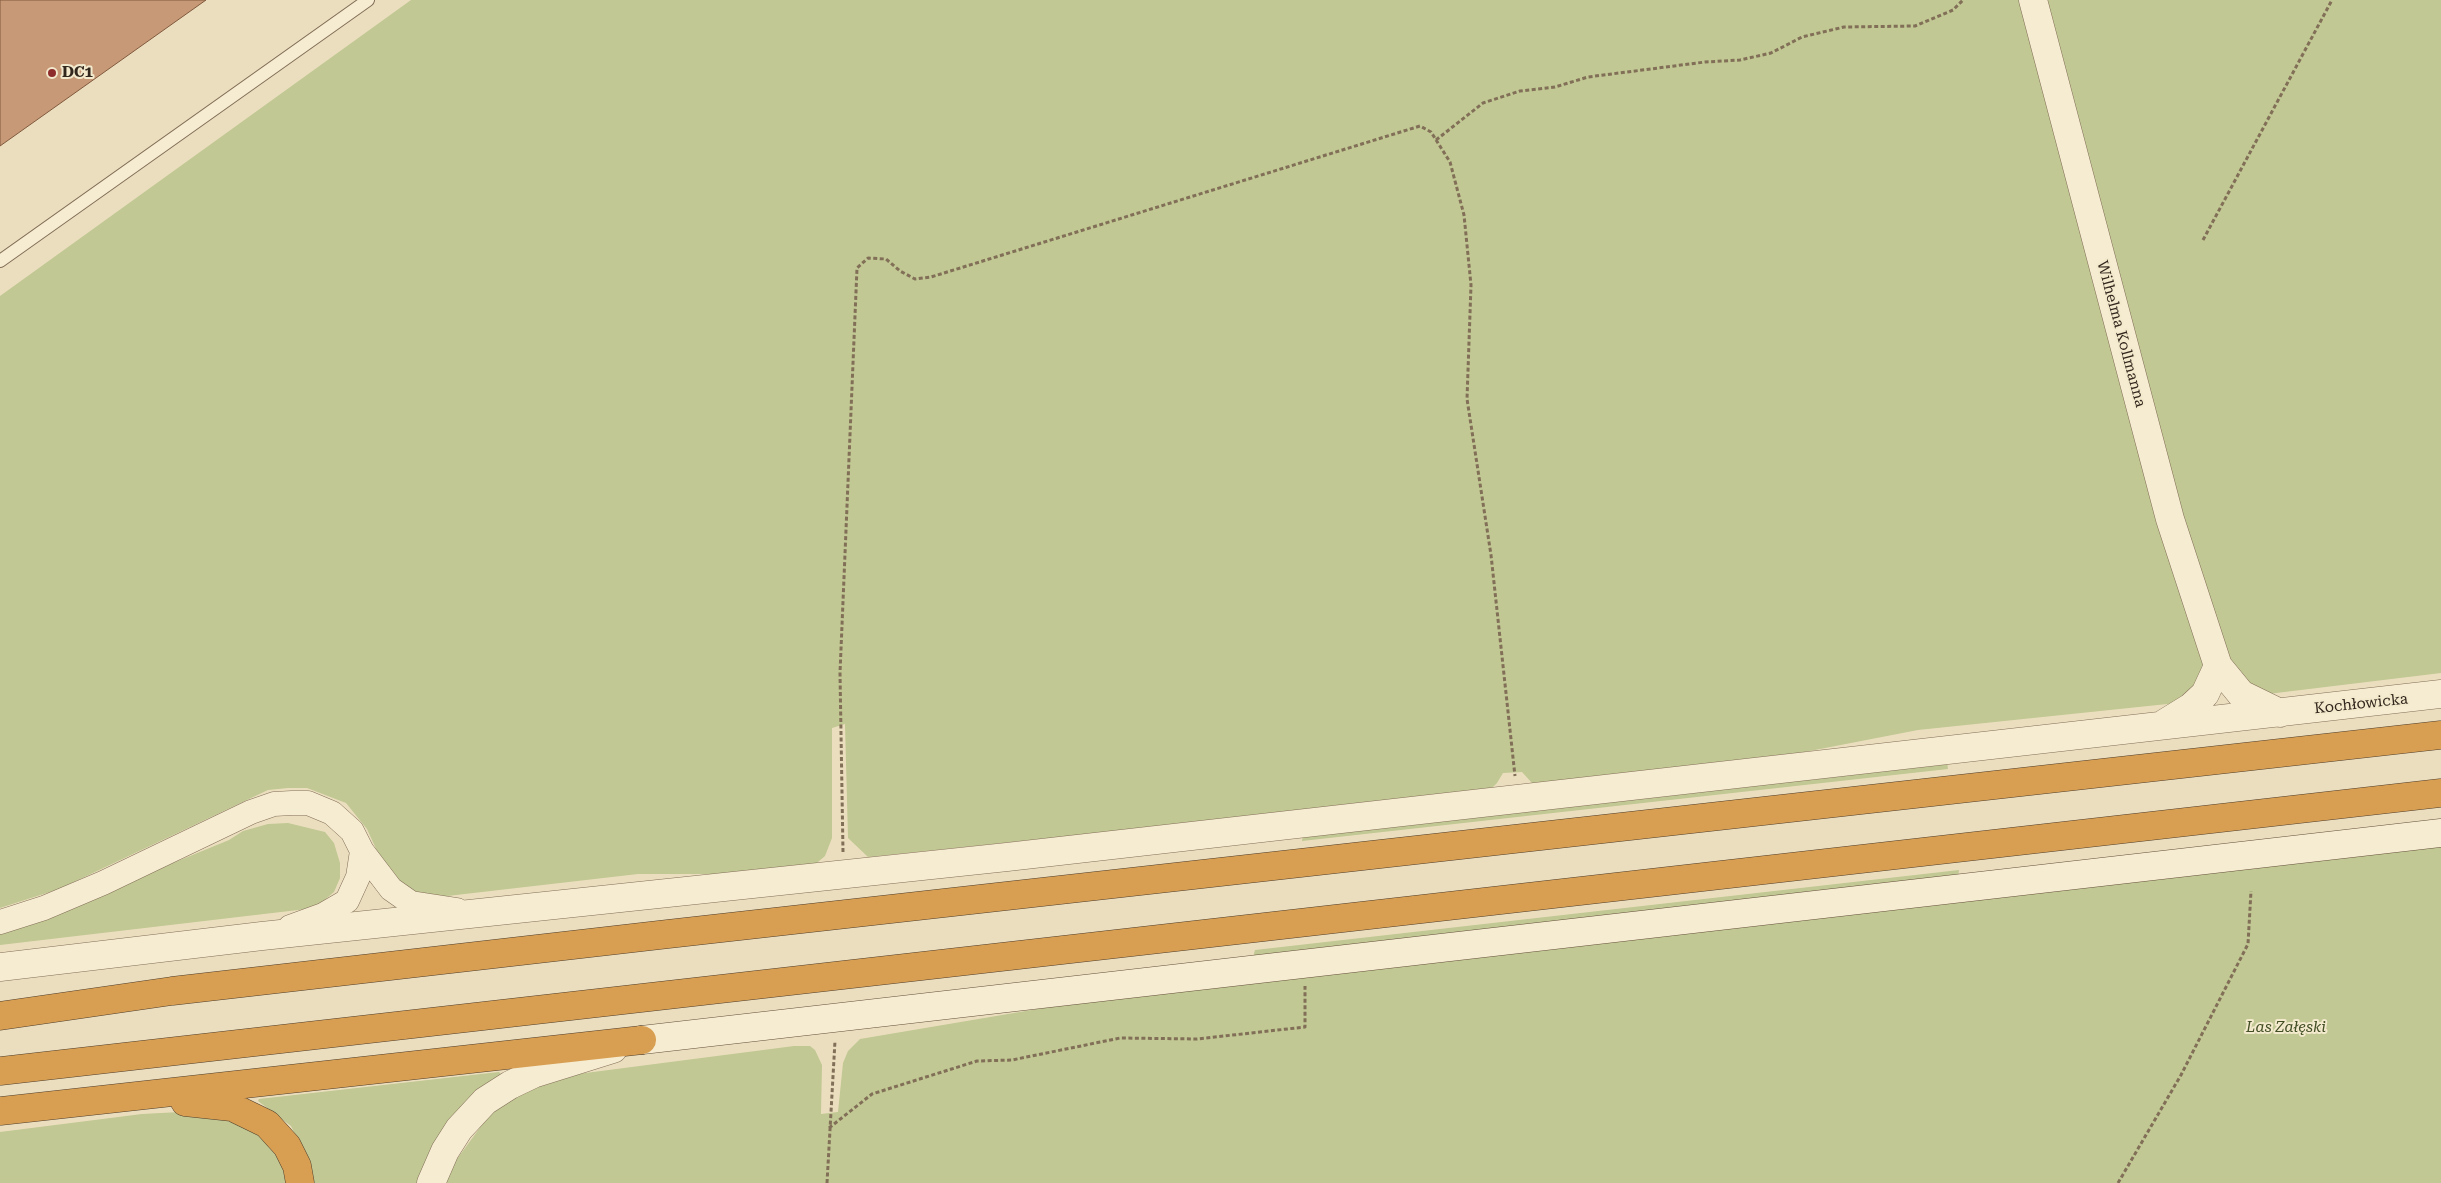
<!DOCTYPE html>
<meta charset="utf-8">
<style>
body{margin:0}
canvas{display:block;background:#ebdebe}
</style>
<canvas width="2441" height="1183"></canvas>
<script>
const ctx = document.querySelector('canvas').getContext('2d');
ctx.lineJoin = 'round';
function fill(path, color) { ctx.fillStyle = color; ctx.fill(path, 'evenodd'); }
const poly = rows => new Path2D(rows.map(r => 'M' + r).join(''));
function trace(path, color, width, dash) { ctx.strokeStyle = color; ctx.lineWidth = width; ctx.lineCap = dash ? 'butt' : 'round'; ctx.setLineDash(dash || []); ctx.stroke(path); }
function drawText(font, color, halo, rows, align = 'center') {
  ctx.font = font + ' "Roboto Serif",serif'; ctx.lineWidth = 4; ctx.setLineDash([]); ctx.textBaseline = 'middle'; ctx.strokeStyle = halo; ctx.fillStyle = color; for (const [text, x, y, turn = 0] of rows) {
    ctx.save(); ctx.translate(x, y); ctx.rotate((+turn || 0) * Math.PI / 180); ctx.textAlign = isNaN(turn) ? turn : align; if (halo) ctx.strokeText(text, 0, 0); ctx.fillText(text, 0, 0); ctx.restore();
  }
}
const green = poly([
 [411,0,2021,0,2204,662,2202,684,2177,703,1918,730,1753,762,1538,785,1532,783,1522,772,1503,773,1497,783,1491,789,1320,810,868,857,848,838,845,724,832,728,832,838,825,856,812,867,763,874,638,874,430,898,403,888,383,864,367,829,346,803,307,788,288,788,268,790,59,889,0,908,0,296],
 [2043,0,2441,0,2441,673,2268,694,2259,693,2236,675,2179,513],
 [1947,762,1948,769,1302,841,1303,834],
 [288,823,325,832,334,843,340,863,340,878,334,892,315,908,0,945,0,934,229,840,243,831,268,824],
 [2441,844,2441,1183,445,1183,457,1159,487,1118,497,1108,526,1091,570,1075,794,1046,810,1046,815,1050,822,1065,821,1114,838,1112,843,1063,848,1051,860,1039,1079,1002],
 [1959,870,1958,877,1253,957,1255,950],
 [499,1072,502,1075,420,1183,313,1183,310,1165,291,1126,258,1101,259,1099],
 [199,1111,228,1116,264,1137,288,1174,289,1183,0,1183,0,1132,142,1114]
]);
const building = poly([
 [0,0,206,0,0,146,0,0]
]);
const path = poly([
 [1436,140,1483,103,1520,91,1555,87,1588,77,1705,62,1740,60,1771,53,1802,37,1844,27,1915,26,1953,10,1963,0],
 [2203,240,2332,0],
 [843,852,840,673,857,268,868,258,886,259,900,271,915,279,931,277,1420,126,1431,132,1450,162,1464,215,1471,285,1467,399,1491,555,1515,776],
 [829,1128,872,1094,977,1061,1012,1060,1120,1038,1197,1039,1305,1027,1305,986],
 [827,1183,835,1041],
 [2118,1183,2181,1075,2248,944,2251,891]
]);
const service = poly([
 [0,261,368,0]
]);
const minor = poly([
 [0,922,44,908,103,883,251,812,274,804,292,803,308,803,332,813,352,831,362,851,391,889,411,903,457,910],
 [290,927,323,915,347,901,358,877,362,851]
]);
const tertiary = poly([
 [2033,0,2170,519,2218,666,2241,694,2280,713],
 [2165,723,2191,707,2205,694,2218,666],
 [0,967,262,936,1007,857,2441,694],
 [431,1183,445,1151,459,1129,485,1101,510,1085,533,1074,613,1049]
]);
const secondary = poly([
 [642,1040,2441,833]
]);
const motorway = poly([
 [0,1016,172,991,668,934,2441,735],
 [0,1071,2441,793],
 [185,1102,232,1107,267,1124,287,1146,297,1166,300,1183],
 [0,1111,642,1040]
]);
const markers = [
 [52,73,5,"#8e2c2b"]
];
const poiNames = [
 ["DC1",62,73]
];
const streetNames = [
 ["Wilhelma Kollmanna",2121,334,75],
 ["Kochłowicka",2361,704,-6]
];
const parkNames = [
 ["Las Załęski",2286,1028]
];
fill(green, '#c1c893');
fill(building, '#c79976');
trace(building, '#805a3f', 1);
trace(service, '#826f58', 14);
trace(minor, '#826f58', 25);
trace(tertiary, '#826f58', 29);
trace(secondary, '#64503b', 29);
trace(motorway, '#503e2c', 29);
trace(path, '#826f58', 3, [4, 2.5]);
trace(service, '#f6ecd1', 12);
trace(minor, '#f6ecd1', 24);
trace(tertiary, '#f6ecd1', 28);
trace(secondary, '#f6ecd1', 28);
trace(motorway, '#d89f52', 28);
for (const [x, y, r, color] of markers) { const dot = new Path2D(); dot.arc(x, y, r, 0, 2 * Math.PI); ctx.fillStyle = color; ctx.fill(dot); trace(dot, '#f3e9cd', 2); }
drawText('bold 15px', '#32271c', '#f3e9cd', poiNames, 'left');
drawText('15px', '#32271c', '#f3e9cd', streetNames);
drawText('italic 15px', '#424e24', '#f3e9cd', parkNames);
</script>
